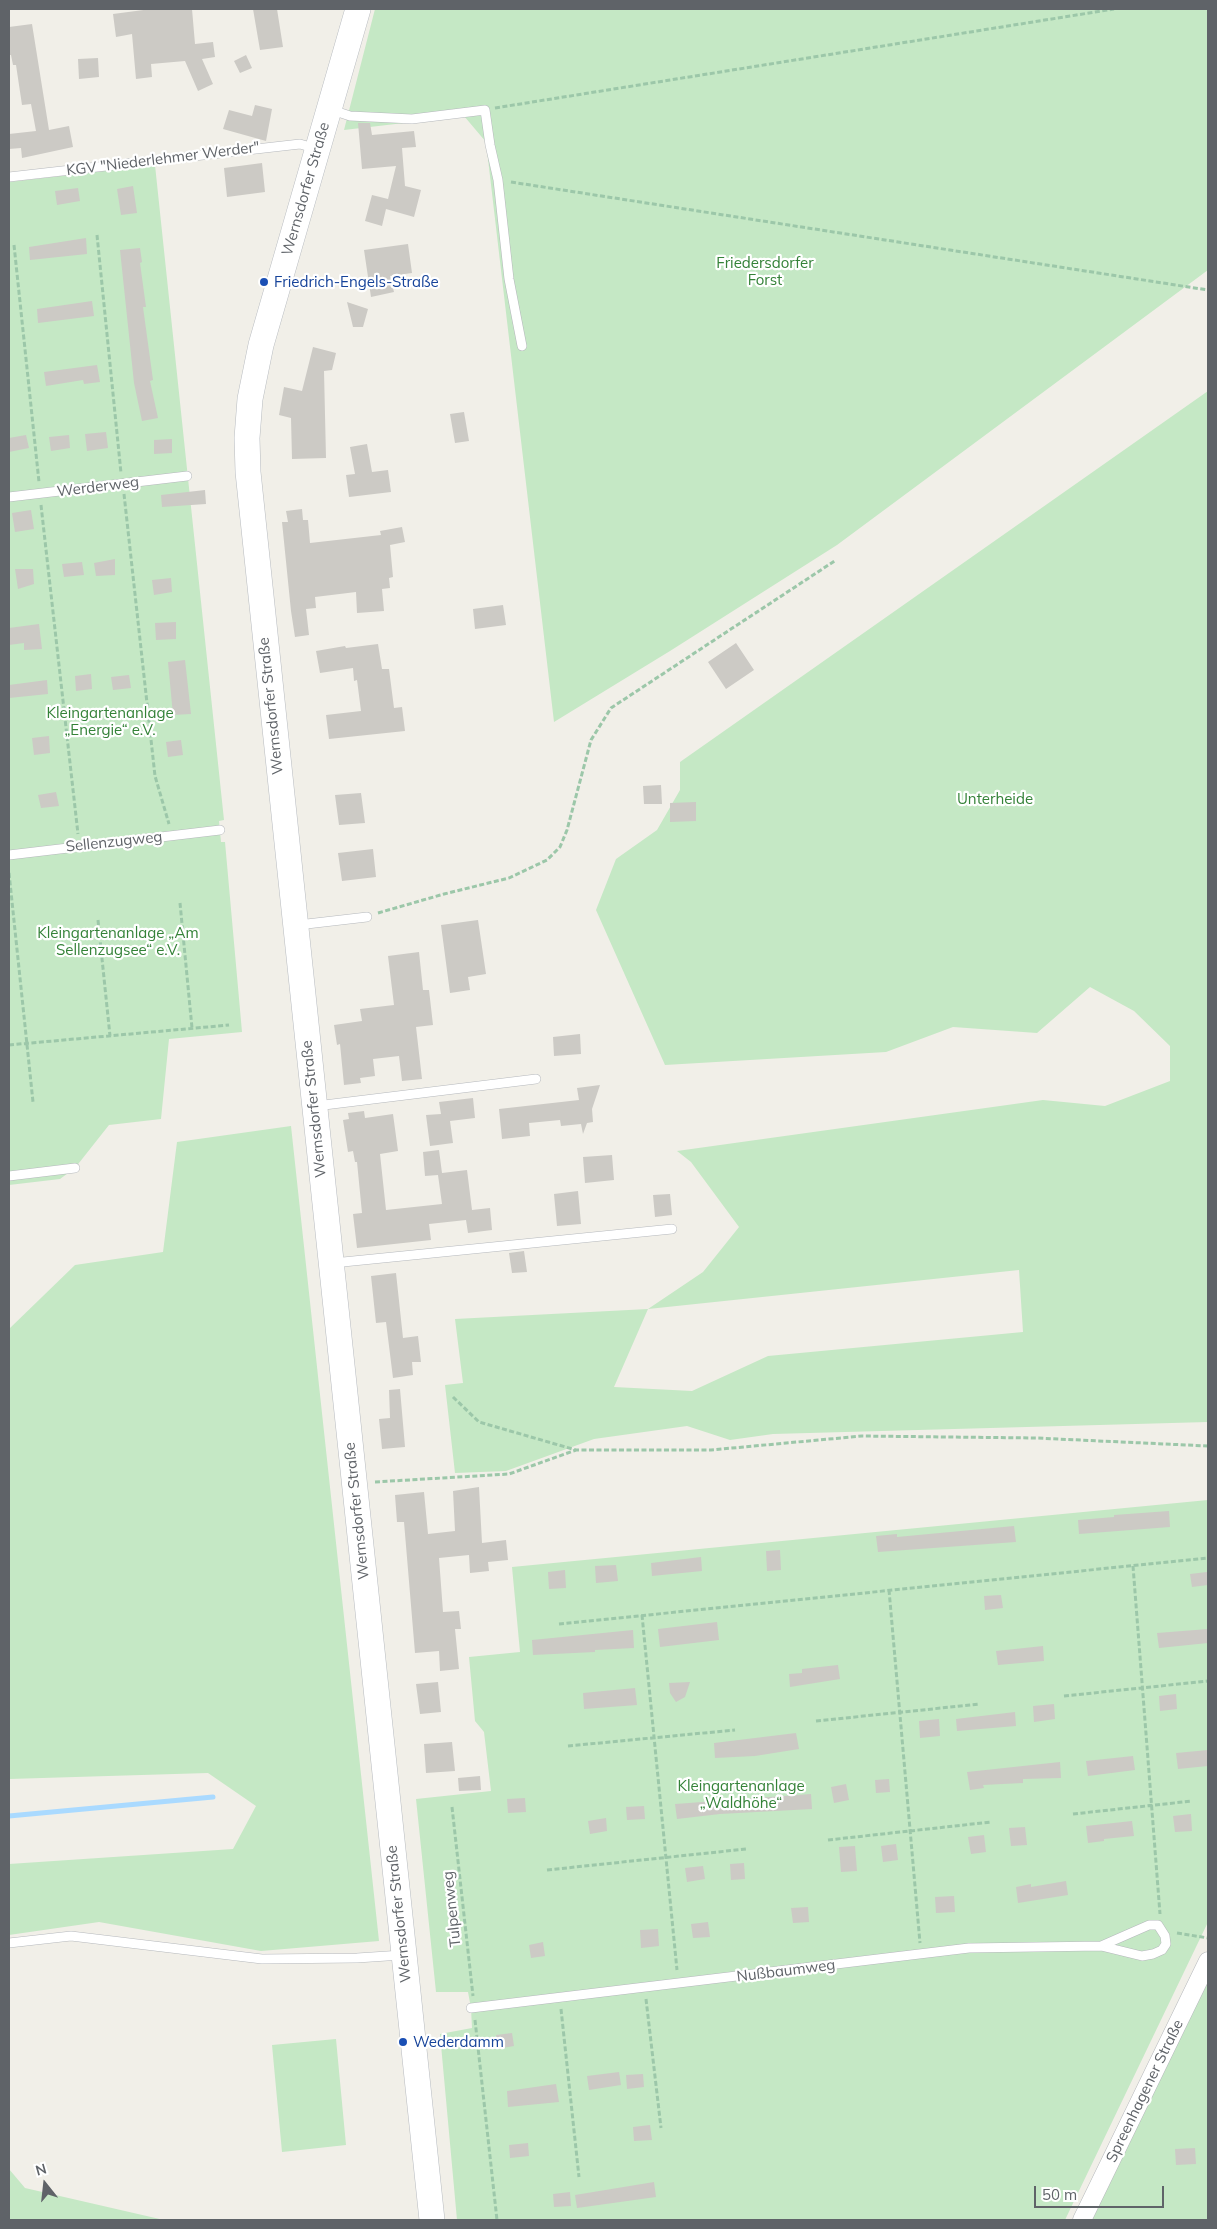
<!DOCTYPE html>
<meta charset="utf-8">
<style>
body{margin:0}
#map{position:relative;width:1217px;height:2229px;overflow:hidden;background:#f1efe8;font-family:Mulish,sans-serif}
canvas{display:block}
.frame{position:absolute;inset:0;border:10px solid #5f6368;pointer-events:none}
.north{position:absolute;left:20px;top:2159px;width:50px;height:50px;-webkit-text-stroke:4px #fff;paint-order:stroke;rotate:344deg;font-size:14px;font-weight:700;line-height:20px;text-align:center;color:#5f6368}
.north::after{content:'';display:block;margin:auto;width:18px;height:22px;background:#5f6368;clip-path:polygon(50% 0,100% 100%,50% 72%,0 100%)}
.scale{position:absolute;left:1034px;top:2186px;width:130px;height:22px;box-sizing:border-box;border:2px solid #5f6368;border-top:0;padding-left:6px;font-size:15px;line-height:18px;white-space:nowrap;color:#5f6368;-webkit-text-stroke:4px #fff;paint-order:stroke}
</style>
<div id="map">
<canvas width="1217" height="2229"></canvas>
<div class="frame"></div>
<div class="north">N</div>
<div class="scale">50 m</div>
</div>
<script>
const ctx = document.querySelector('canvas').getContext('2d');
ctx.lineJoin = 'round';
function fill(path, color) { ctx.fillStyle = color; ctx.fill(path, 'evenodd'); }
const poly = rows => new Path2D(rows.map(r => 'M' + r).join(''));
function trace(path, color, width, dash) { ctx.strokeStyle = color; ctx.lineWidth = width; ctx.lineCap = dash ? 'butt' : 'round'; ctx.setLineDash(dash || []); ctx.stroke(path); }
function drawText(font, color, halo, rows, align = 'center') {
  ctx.font = font + ' Mulish,sans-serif'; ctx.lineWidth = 4.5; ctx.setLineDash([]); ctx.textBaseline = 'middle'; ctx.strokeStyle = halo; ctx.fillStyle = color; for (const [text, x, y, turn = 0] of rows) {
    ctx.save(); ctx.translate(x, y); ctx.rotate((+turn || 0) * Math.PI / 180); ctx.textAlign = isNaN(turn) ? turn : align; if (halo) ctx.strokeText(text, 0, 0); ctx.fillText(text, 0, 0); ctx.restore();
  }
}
const green = poly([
 [375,9,1208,9,1208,270,837,545,670,651,554,722,486,142,464,116,344,130],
 [155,165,224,820,219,821,221,842,225,842,242,1032,169,1039,161,1119,109,1125,75,1168,60,1179,9,1185,9,182],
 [1208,391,1208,1422,773,1434,730,1440,687,1426,594,1439,506,1471,455,1473,445,1385,463,1383,455,1319,648,1309,703,1272,739,1227,691,1162,677,1151,1043,1100,1105,1106,1170,1081,1170,1046,1134,1011,1090,987,1037,1033,953,1027,886,1052,665,1065,596,910,616,859,657,830,680,790,680,762],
 [1019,1270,1023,1332,768,1356,692,1391,614,1387,648,1309],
 [291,1126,379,1941,261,1951,99,1922,9,1935,9,1864,233,1849,256,1806,208,1773,9,1779,9,1329,75,1265,163,1252,177,1142],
 [1208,1500,1208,1922,1065,2220,457,2220,440,2034,472,2028,471,2008,468,1992,436,1992,416,1799,491,1791,484,1732,475,1721,469,1657,520,1652,512,1567],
 [1208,1979,1208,2220,1092,2220],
 [336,2039,346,2145,282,2152,272,2045],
 [9,2169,25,2188,164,2220,9,2220]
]);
const stream = poly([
 [9,1816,213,1797]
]);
const building = poly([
 [151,9,192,9,195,44,213,42,215,57,202,59,213,84,198,91,185,61,151,64,152,77,136,79,132,34,116,37,113,14],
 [253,9,277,9,283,47,260,50],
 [32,24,49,130,69,126,73,147,22,158,21,148,9,149,9,134,36,131,31,104,22,105,16,65,13,65,11,55,9,55,9,27],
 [246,55,252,68,240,73,234,61],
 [98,58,99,77,79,79,78,59],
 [255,105,272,109,266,141,223,129,229,110,252,116],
 [358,123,370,123,372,135,414,131,416,147,402,148,405,186,421,190,414,217,386,209,382,226,365,221,372,195,388,199,396,166,362,169],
 [262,163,265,192,227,197,224,168],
 [133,186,137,213,121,215,117,189],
 [78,188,80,201,57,205,55,191],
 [86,238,87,254,30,260,29,247],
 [408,244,412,273,390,276,394,292,371,297,364,250],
 [140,248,142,262,140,263,146,307,143,307,153,380,150,381,158,418,142,421,134,383,120,250],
 [92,301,94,316,38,323,37,309],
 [347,302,368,309,363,327,353,327],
 [313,347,336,353,332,370,324,371,326,458,292,459,291,418,279,415,284,387,302,391],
 [97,365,100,382,84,384,83,380,46,386,44,372],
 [464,412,469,441,455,443,450,414],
 [106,432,108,448,87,451,85,434],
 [26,435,29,448,9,452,9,438],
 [69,435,70,448,51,451,49,437],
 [172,439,172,453,154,454,154,440],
 [367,444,372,472,388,470,391,492,349,497,346,475,355,474,350,447],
 [205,490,206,504,162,507,161,495],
 [302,509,303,520,308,520,310,543,381,535,380,531,402,527,405,542,390,545,393,577,389,578,390,588,382,589,384,611,357,613,356,592,315,597,316,608,306,609,309,635,295,637,291,611,282,522,288,522,286,511],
 [31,510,34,529,15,532,12,513],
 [115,559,115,575,96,576,94,563],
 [82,562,84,575,64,577,62,564],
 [15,569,33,569,34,584,18,589],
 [171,578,172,592,154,595,152,580],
 [503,605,506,625,475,629,473,609],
 [176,622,176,639,156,640,155,623],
 [39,624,42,649,24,650,24,643,9,645,9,628],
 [736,643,754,670,726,689,708,662],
 [378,644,382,669,389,669,394,708,402,707,405,731,329,739,326,715,361,711,357,680,354,681,353,668,320,673,316,651,345,646,346,648],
 [185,660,191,714,173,715,168,662],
 [91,674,92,689,76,691,75,676],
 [129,675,131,688,113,690,111,677],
 [47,680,48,694,9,698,9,685],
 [49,736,50,753,34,755,32,738],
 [181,740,183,755,168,757,166,742],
 [661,785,662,804,644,804,643,786],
 [56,792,59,806,41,808,38,795],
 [361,793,365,823,339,825,335,795],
 [696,802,696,821,670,822,670,803],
 [373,849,376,877,342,881,338,853],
 [478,920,486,974,468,977,470,990,450,993,441,925],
 [419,952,423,990,429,990,433,1025,416,1027,422,1079,402,1081,399,1056,373,1059,375,1076,360,1078,361,1083,344,1085,340,1044,337,1045,334,1025,362,1021,360,1009,394,1005,388,956],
 [580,1034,581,1054,554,1056,553,1037],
 [600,1085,592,1109,593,1122,587,1123,583,1134,581,1124,561,1126,560,1120,529,1123,530,1136,502,1139,499,1109,579,1100,577,1088],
 [473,1098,475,1118,450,1121,453,1143,430,1146,426,1115,441,1114,439,1102],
 [364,1111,365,1118,393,1114,398,1151,380,1154,386,1210,442,1204,438,1175,425,1176,423,1152,439,1150,442,1173,467,1170,472,1210,490,1208,492,1230,468,1233,466,1220,429,1224,431,1240,357,1248,353,1214,362,1213,357,1162,355,1162,353,1151,348,1152,343,1120,349,1119,348,1113],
 [612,1155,614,1180,585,1183,583,1157],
 [578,1191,581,1224,557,1226,554,1194],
 [670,1194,672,1215,655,1217,653,1195],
 [524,1251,527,1272,512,1273,509,1253],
 [396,1273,403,1338,418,1336,421,1362,412,1362,413,1375,393,1378,386,1322,376,1323,371,1276],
 [400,1389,405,1447,382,1449,379,1419,390,1418,389,1390],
 [479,1487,482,1543,506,1540,508,1560,488,1562,489,1571,470,1573,469,1555,439,1558,443,1612,459,1611,461,1629,455,1629,459,1669,440,1671,439,1651,415,1653,404,1522,397,1522,395,1495,424,1492,428,1534,455,1531,453,1491],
 [1169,1511,1170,1527,1079,1534,1078,1520,1114,1517,1114,1515],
 [1014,1526,1016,1542,878,1552,876,1536,897,1534,897,1537],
 [780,1550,781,1570,767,1571,766,1551],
 [701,1557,702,1571,652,1576,651,1563],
 [616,1565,618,1581,596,1583,595,1566],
 [565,1570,566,1588,549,1589,548,1572],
 [1207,1572,1208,1585,1192,1587,1190,1574],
 [1001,1595,1003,1608,985,1610,984,1596],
 [717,1622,719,1640,660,1647,658,1629],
 [1208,1629,1208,1643,1159,1648,1157,1633],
 [633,1630,634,1648,595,1650,595,1652,533,1655,532,1640],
 [1043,1646,1044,1661,998,1665,996,1651],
 [838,1665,840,1679,790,1687,789,1674,802,1673,802,1678,802,1669],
 [438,1682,441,1712,420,1714,416,1684],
 [690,1682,685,1697,676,1702,670,1693,669,1683],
 [635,1688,637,1705,584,1709,583,1693],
 [1176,1694,1177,1709,1160,1711,1159,1696],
 [1054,1704,1055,1719,1034,1722,1033,1706],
 [1015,1712,1016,1726,957,1731,956,1719],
 [939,1719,940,1736,920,1738,919,1721],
 [796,1733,799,1749,755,1756,715,1758,714,1743],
 [452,1742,455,1771,426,1773,424,1744],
 [1208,1750,1208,1766,1178,1769,1176,1753],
 [1133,1756,1135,1770,1088,1776,1086,1761],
 [1060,1762,1061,1778,1023,1779,1023,1783,983,1785,984,1788,970,1790,967,1772],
 [480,1776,481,1790,459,1791,458,1778],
 [889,1779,890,1792,876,1793,875,1780],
 [846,1784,849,1800,834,1803,831,1787],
 [811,1794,812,1809,720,1814,677,1819,675,1804],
 [525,1798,526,1812,508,1813,507,1799],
 [644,1806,645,1819,627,1820,626,1807],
 [1191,1814,1192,1831,1175,1832,1173,1816],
 [606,1818,607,1831,590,1834,588,1821],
 [1132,1821,1134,1836,1104,1839,1104,1841,1088,1843,1086,1826],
 [1025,1827,1027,1845,1011,1846,1009,1828],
 [984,1835,986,1852,971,1854,968,1837],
 [896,1844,898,1860,883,1862,881,1846],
 [855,1846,857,1871,841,1872,839,1847],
 [744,1863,745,1879,731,1880,730,1864],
 [703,1866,705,1879,687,1882,685,1868],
 [1066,1881,1068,1895,1018,1903,1016,1887,1031,1884,1031,1887],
 [954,1896,955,1912,936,1913,935,1897],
 [808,1907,809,1922,793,1923,791,1908],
 [708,1922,710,1937,693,1938,691,1924],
 [658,1929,659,1946,641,1948,640,1930],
 [543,1942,545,1956,531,1958,529,1945],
 [512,2033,514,2046,497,2049,496,2035],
 [619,2072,621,2085,589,2090,587,2076],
 [643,2074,644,2087,627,2089,626,2075],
 [556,2084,559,2102,508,2107,507,2091],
 [650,2125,652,2140,634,2141,633,2127],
 [528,2143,529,2156,510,2158,509,2145],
 [1195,2148,1196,2164,1176,2165,1175,2149],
 [654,2182,656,2197,577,2208,575,2195],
 [570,2192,571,2206,554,2207,553,2194]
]);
const path = poly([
 [495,108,1114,9],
 [511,182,1208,290],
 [97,235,121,473],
 [14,245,39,482],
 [124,494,155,776,169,824],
 [41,505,78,834],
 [9,873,33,1102],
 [180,903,192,1028],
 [378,913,444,894,509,878,547,860,560,847,567,830,591,740,611,708,836,560],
 [98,920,110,1036],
 [9,1045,229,1025],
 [453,1397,479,1422,576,1450,711,1450,862,1436,1036,1438,1208,1446],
 [375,1482,509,1474,576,1450],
 [1133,1566,1160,1914],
 [889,1590,920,1943],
 [642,1615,677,1970],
 [559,1624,1208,1558],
 [1064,1696,1208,1681],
 [816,1721,980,1704],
 [568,1746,735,1730],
 [452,1807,473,1996],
 [1073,1814,1192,1801],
 [828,1840,991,1822],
 [547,1870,746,1849],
 [1177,1933,1208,1938],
 [646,1999,661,2128],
 [561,2009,579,2177],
 [475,2020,497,2220]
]);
const lane = poly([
 [332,110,350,116,412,119,485,110,490,145,498,180,509,279,522,346],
 [9,177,300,144,317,149],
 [9,497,187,476],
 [9,855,220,830],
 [298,925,367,917],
 [316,1106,536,1079],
 [9,1176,75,1168],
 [333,1263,672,1229],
 [9,1943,71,1936,262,1959,357,1958,402,1955],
 [471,2008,969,1948,1101,1946,1142,1956,1153,1954,1162,1950,1166,1944,1165,1936,1158,1925,1149,1925,1101,1946]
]);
const street = poly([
 [1082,2220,1208,1961]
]);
const secondary = poly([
 [358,9,261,345,250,399,247,438,248,472,432,2220]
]);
const markers = [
 [264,282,5,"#1a4fb4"],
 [403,2042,5,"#1a4fb4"]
];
const streetNames = [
 ["KGV \"Niederlehmer Werder\"",163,159,-7],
 ["Wernsdorfer Straße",306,189,-74],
 ["Werderweg",98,487,-7],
 ["Wernsdorfer Straße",271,706,-96],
 ["Sellenzugweg",114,842,-6],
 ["Wernsdorfer Straße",314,1109,-96],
 ["Wernsdorfer Straße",357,1511,-96],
 ["Tulpenweg",452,1909,-96],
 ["Wernsdorfer Straße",399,1914,-96],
 ["Nußbaumweg",786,1971,-7],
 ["Spreenhagener Straße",1145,2091,-64]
];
const parkNames = [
 ["Friedersdorfer",765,263],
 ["Forst",765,280],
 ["Kleingartenanlage",110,713],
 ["„Energie“ e.V.",110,730],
 ["Unterheide",995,799],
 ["Kleingartenanlage „Am",118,933],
 ["Sellenzugsee“ e.V.",118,950],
 ["Kleingartenanlage",741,1786],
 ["„Waldhöhe“",741,1803]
];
const transitNames = [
 ["Friedrich-Engels-Straße",274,282],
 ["Wederdamm",413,2042]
];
fill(green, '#c5e8c5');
trace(stream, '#aadaff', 5);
fill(building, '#cccac5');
trace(lane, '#b5b8bc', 10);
trace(street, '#b5b8bc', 19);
trace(secondary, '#b6babf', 26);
trace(path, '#9cc7a9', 3, [5, 2.5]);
trace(lane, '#fff', 9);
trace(street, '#fff', 18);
trace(secondary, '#fff', 25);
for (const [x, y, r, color] of markers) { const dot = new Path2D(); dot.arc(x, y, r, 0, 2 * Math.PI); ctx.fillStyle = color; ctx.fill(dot); trace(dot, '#fff', 2); }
drawText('15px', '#5f6368', '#fff', streetNames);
drawText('15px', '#348238', '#fff', parkNames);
drawText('15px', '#164399', '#fff', transitNames, 'left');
</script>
